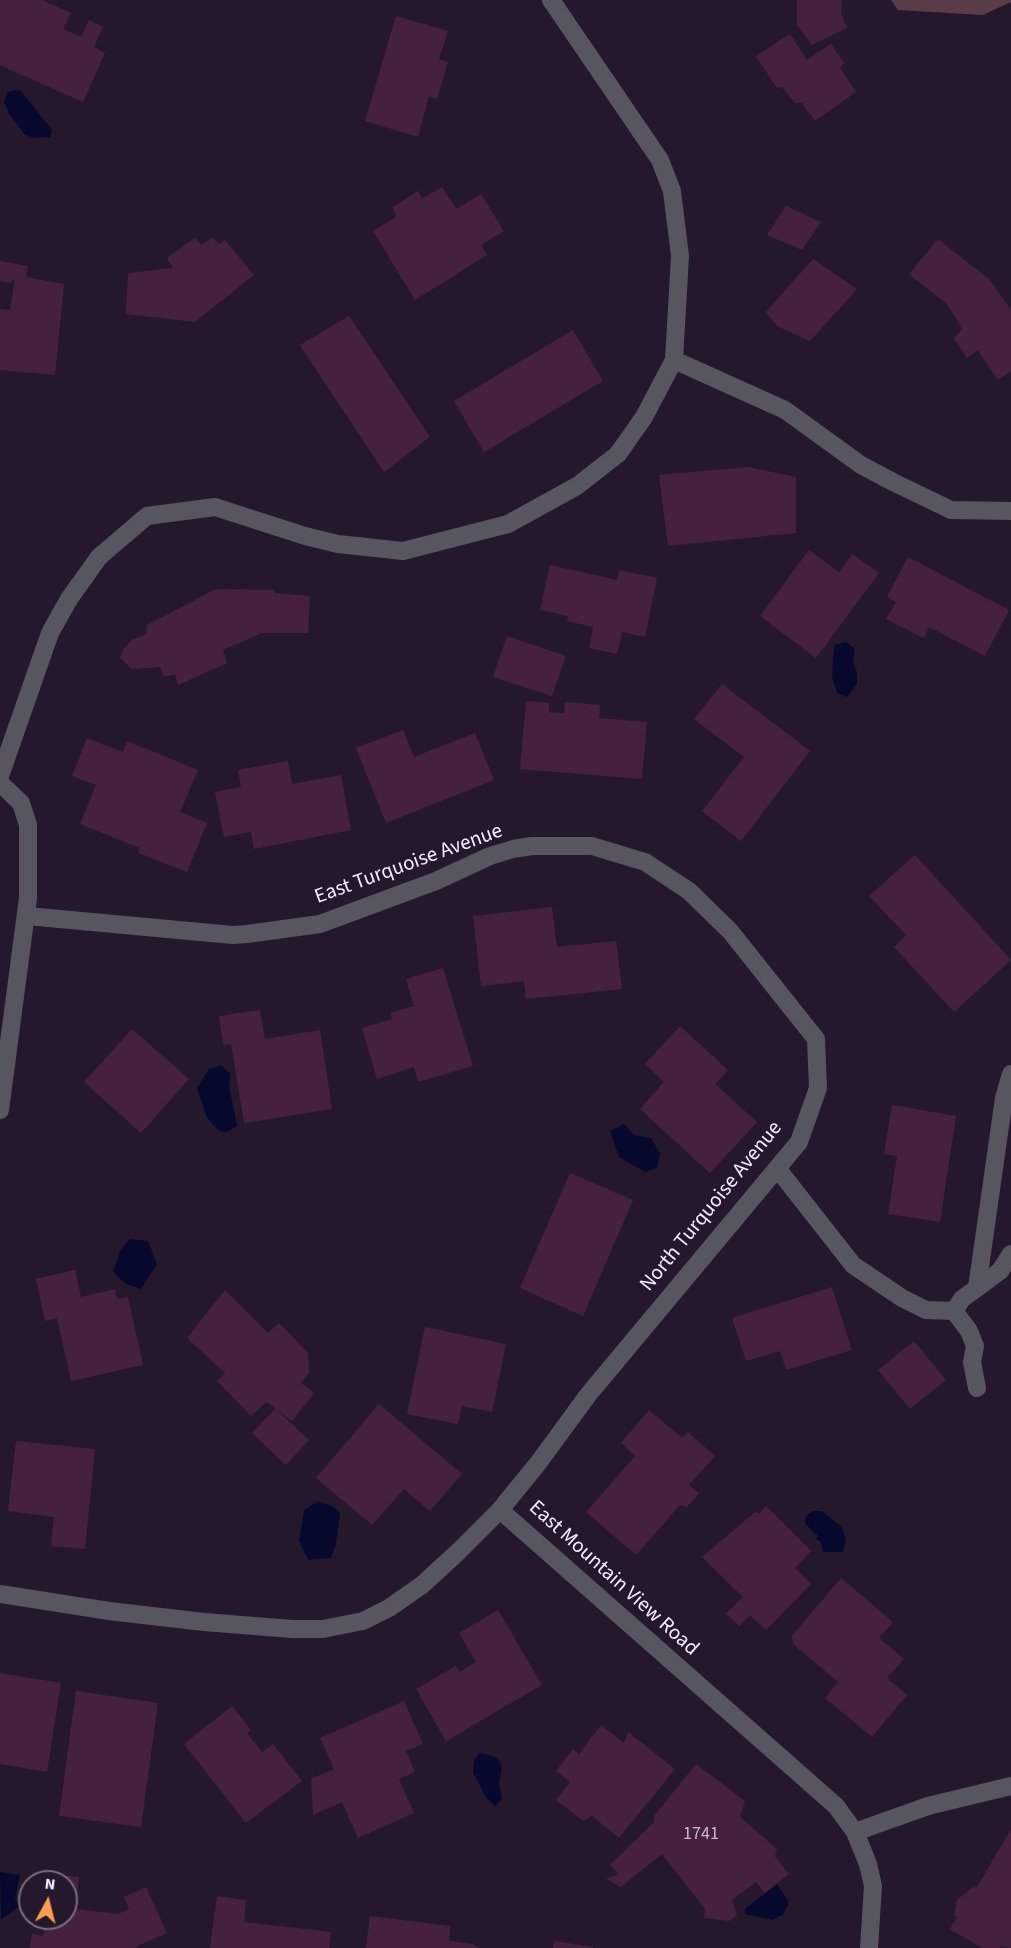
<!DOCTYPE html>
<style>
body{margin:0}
#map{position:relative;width:1011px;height:1948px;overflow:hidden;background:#26182c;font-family:"Source Sans 3",sans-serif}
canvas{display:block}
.north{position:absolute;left:18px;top:1870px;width:60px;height:60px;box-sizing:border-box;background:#26182c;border:2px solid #796d7e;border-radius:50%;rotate:7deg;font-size:16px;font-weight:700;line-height:24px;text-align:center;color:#f5ecfa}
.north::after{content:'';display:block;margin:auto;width:21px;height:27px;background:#fb9e51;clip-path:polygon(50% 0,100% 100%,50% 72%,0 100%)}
</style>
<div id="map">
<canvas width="1011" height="1948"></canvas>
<div class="north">N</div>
</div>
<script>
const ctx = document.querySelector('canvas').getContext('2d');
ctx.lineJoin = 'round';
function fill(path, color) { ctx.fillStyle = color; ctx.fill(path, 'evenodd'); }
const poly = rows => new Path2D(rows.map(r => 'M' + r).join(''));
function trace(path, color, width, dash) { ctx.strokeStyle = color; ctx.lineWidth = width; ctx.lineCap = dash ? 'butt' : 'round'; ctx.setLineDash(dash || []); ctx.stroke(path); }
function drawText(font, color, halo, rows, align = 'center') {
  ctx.font = font + ' "Source Sans 3",sans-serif'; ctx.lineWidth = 5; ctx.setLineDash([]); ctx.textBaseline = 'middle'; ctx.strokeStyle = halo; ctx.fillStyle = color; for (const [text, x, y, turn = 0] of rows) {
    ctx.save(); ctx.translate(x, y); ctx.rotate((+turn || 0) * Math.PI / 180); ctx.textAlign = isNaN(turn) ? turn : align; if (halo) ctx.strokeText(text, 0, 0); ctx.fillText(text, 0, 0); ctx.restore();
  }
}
const green = poly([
 [891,0,1011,0,1011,2,983,15,898,10]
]);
const water = poly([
 [14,90,21,91,52,130,50,137,35,138,25,135,8,112,4,101,8,92],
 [846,642,855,649,853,662,857,673,857,684,847,697,837,693,832,678,834,645],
 [221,1065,231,1074,229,1086,237,1126,226,1132,218,1130,207,1118,197,1088,209,1069],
 [624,1124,634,1135,651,1138,660,1153,657,1168,645,1172,619,1157,610,1131],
 [130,1239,148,1241,157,1264,141,1289,126,1284,113,1272,120,1251],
 [318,1501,334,1507,340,1513,336,1544,331,1558,308,1560,299,1541,304,1510],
 [814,1511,822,1511,841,1526,846,1539,843,1552,823,1552,821,1542,816,1539,818,1536,806,1525,805,1519,808,1514],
 [480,1753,490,1755,498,1759,502,1767,499,1783,502,1799,495,1806,486,1797,473,1773,474,1760],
 [0,1872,20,1875,15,1899,20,1906,1,1919],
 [777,1884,789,1902,783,1915,772,1920,745,1914,745,1909]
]);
const building = poly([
 [0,0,42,0,71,13,63,29,81,37,89,20,103,27,94,47,105,53,83,102,0,65],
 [797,0,842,0,841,13,847,28,812,45,797,25],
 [396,16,448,31,439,59,448,62,437,99,429,96,418,137,365,121],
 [790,34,807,60,831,44,844,63,840,68,856,92,815,121,802,103,795,103,782,87,777,88,756,56],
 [442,187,456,209,481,194,504,231,481,245,487,255,415,300,373,231,396,217,393,207,418,191,422,199],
 [786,206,821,222,802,250,767,235],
 [195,238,201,245,213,238,219,244,225,240,254,275,195,322,126,314,128,273,173,268,167,258],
 [938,239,990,280,1011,310,1011,371,998,380,978,350,967,358,954,338,962,329,948,305,909,274],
 [813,259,857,289,810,341,777,326,766,312],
 [0,261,28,266,26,277,64,284,55,375,0,370,0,309,10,310,15,278,11,283,0,281],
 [349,316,430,437,384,472,300,345],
 [573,330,603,381,484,452,454,401],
 [748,467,796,477,796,533,668,546,659,475],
 [809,550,839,572,852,554,879,573,816,658,760,616],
 [908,557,1009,610,985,656,929,627,924,638,886,619,896,602,887,597],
 [550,565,617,580,619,570,657,578,645,637,622,632,617,654,589,648,593,627,567,621,568,616,540,610],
 [216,589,274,590,275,593,310,596,308,633,262,633,223,650,227,663,178,685,175,674,164,677,160,667,132,669,120,658,123,649,132,640,146,634,147,625],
 [507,636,566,656,552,696,493,677],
 [722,684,810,751,741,841,702,811,744,757,694,719],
 [526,701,549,703,549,712,564,713,565,702,600,705,599,718,647,722,642,779,520,769],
 [403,730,414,757,475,733,494,780,386,823,356,748],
 [87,738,123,752,127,741,198,770,180,812,207,823,187,872,138,853,140,848,80,824,96,785,72,776],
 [288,761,292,784,341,775,351,830,254,849,251,832,224,837,215,792,241,787,238,770],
 [915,855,1011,960,954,1012,894,947,906,935,869,896],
 [552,907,557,947,616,941,622,989,526,999,524,981,481,986,473,916],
 [443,968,473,1066,418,1082,414,1067,377,1079,362,1028,392,1019,390,1013,414,1006,406,979],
 [260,1010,265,1039,320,1030,332,1109,244,1123,231,1044,223,1045,219,1016],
 [680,1026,728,1070,715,1084,757,1122,710,1173,640,1109,664,1082,645,1064],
 [132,1029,189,1079,141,1133,84,1082],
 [892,1105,956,1116,940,1222,888,1214,897,1156,884,1154],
 [570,1173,633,1200,583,1316,520,1288],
 [75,1270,81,1297,115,1289,117,1299,128,1297,143,1365,71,1381,57,1318,45,1321,36,1279],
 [832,1287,852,1350,786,1370,780,1351,746,1361,732,1318],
 [225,1290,268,1333,279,1323,308,1353,309,1373,301,1383,314,1393,292,1421,277,1410,309,1440,286,1465,252,1433,276,1408,266,1402,251,1416,217,1381,225,1373,187,1338],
 [425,1327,506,1344,492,1412,462,1406,458,1424,407,1414],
 [914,1341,946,1380,910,1409,878,1370],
 [379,1404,462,1474,430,1511,404,1489,372,1525,316,1478],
 [649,1410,682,1438,688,1432,715,1456,689,1485,699,1493,687,1507,680,1505,636,1555,586,1512,635,1456,621,1443],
 [16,1441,95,1449,85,1549,51,1546,54,1517,8,1511],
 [766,1506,811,1551,795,1568,811,1584,766,1630,750,1615,739,1626,726,1614,743,1597,702,1557,755,1512,759,1514],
 [841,1578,893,1622,879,1638,904,1659,887,1678,907,1695,872,1737,825,1698,838,1682,793,1644,792,1636],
 [498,1610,542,1685,446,1741,416,1689,456,1666,460,1672,476,1662,459,1633],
 [0,1673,61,1683,47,1772,0,1764],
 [76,1691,158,1703,141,1827,59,1816],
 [404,1701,423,1744,406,1751,415,1772,399,1779,414,1813,358,1838,342,1802,313,1815,311,1779,334,1769,320,1738],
 [232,1706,251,1730,247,1733,262,1752,273,1744,302,1781,246,1823,184,1744],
 [601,1725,624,1743,628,1732,675,1769,619,1838,592,1816,583,1821,556,1800,570,1782,556,1771,573,1749,579,1754],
 [696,1764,745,1801,740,1817,777,1849,775,1856,789,1874,765,1893,756,1882,732,1900,737,1915,729,1921,704,1918,705,1909,662,1854,621,1887,606,1879,618,1874,610,1865,654,1822,654,1816],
 [1011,1829,1011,1948,1001,1946,1000,1948,982,1948,950,1929,957,1917,954,1916,957,1900,974,1886,976,1889],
 [55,1874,79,1877,76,1909,118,1914,129,1909,124,1897,146,1887,167,1933,137,1946,138,1948,30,1948,32,1934,43,1936,45,1918,66,1918,66,1882,54,1882],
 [217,1896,246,1900,244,1922,331,1932,329,1948,210,1948],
 [370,1916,450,1926,449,1941,472,1944,479,1948,366,1948],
 [554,1941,593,1947,593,1948,553,1948]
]);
const minor = poly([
 [674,360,785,410,861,465,893,482,951,510,1011,511],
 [0,776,50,633,69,599,99,557,147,516,215,507,305,536,338,544,403,551,508,524,577,486,618,454,644,417,674,360,680,256,672,191,660,160,551,0],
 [0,783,21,803,28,825,28,898,0,1110],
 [777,1168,853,1265,902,1298,926,1310,954,1311,962,1299,1000,1271,1011,1254],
 [977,1288,1004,1098,1011,1074],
 [954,1311,969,1331,975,1346,972,1362,977,1388],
 [500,1510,836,1806,855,1832,868,1864,873,1886,869,1948],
 [0,1594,109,1611,204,1622,292,1629,323,1629,363,1621,389,1608,422,1585,459,1551,500,1510,539,1462,588,1395,799,1142,818,1088,816,1039,730,931,689,891,645,862,592,846,532,846,513,849,490,856,436,881,320,924,247,934,233,935,27,916],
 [855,1832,928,1806,1011,1786]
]);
const numberNames = [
 ["1741",701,1835]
];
const streetNames = [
 ["East Turquoise Avenue",409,865,-20],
 ["North Turquoise Avenue",712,1207,-51],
 ["East Mountain View Road",613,1579,42]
];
fill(green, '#593c47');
fill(water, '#06092d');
fill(building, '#46213f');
trace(minor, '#575560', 18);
drawText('18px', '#c9b9cb', null, numberNames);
drawText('21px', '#f5ecfa', '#26182c', streetNames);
</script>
